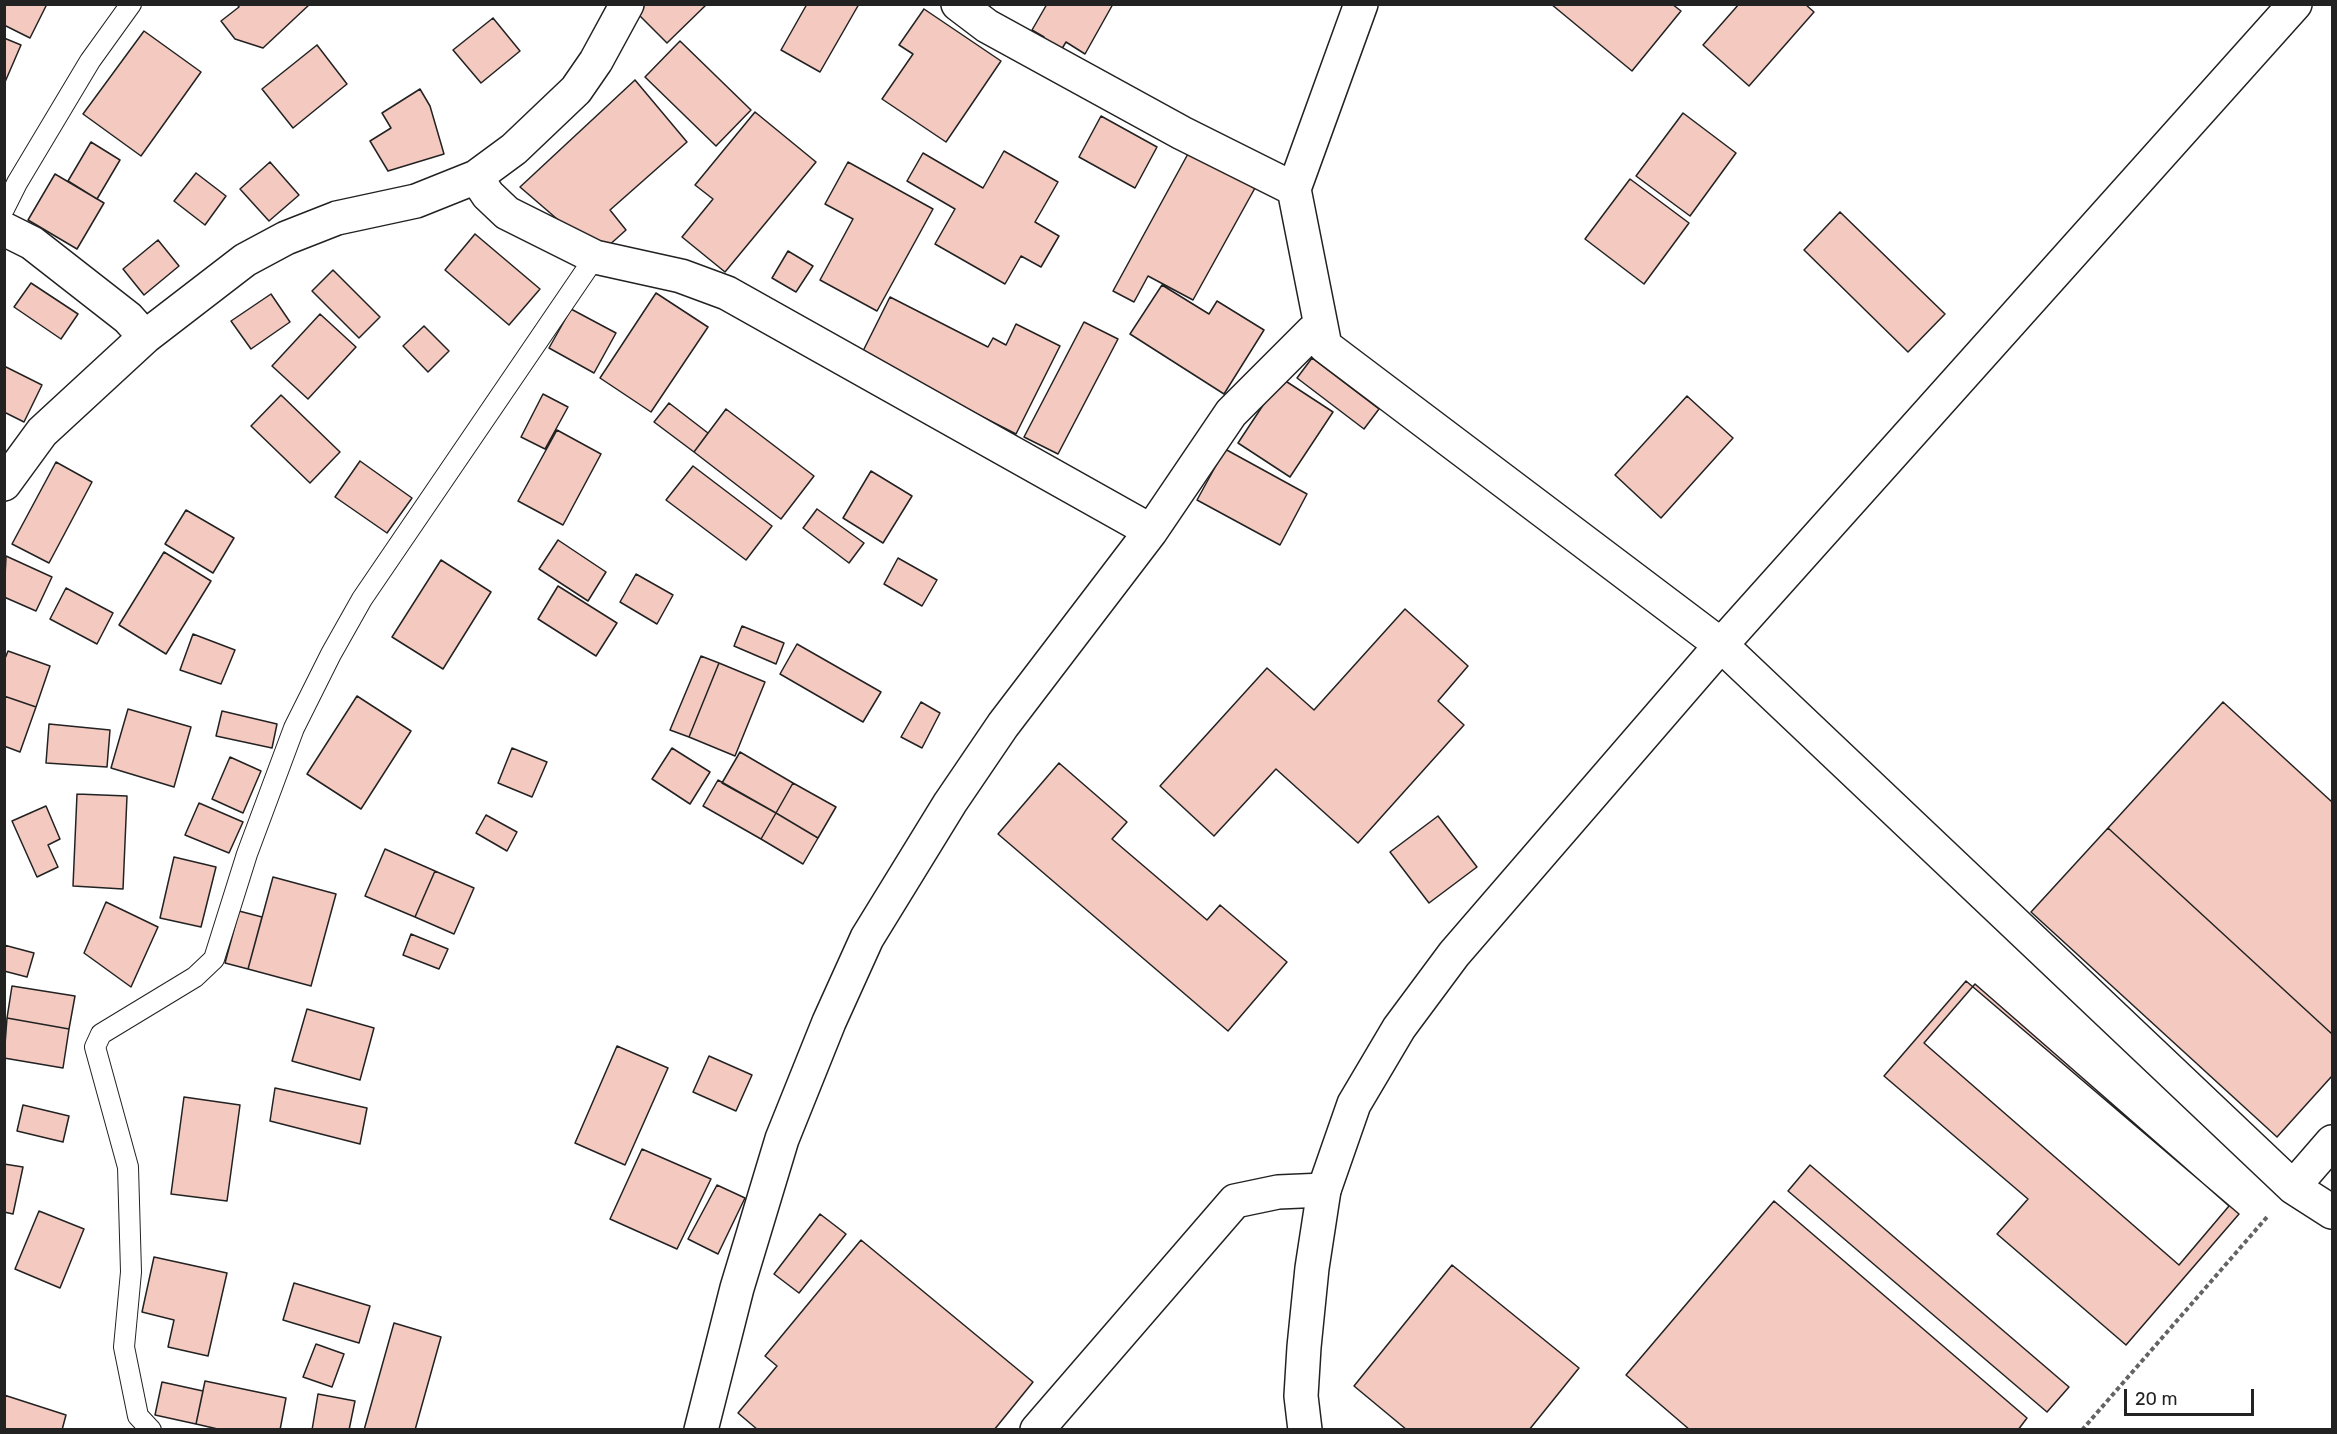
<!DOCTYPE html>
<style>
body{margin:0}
#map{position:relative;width:2337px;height:1434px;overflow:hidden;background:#fff;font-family:Rubik,sans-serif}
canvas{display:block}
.frame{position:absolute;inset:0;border:6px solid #222;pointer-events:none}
.scale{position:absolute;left:2124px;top:1389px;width:130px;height:27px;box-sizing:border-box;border:3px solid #222;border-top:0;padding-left:8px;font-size:18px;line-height:21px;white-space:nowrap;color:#222;-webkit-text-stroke:4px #fff;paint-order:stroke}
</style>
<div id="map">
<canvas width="2337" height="1434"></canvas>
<div class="frame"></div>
<div class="scale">20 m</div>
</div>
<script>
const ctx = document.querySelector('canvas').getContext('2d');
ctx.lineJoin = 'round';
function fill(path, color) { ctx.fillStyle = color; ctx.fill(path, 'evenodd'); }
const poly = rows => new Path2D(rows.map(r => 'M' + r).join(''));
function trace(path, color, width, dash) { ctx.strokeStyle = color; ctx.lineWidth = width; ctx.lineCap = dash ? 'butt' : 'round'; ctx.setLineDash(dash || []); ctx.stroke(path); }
const building = poly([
 [4,4,47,4,30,38,4,25,4,4],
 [237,4,310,4,263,48,235,39,221,21,239,7,237,4],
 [643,4,707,4,667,43,636,12,643,4],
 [807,4,859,4,820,72,781,50,807,4],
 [1047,4,1113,4,1085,54,1066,42,1057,57,1039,46,1044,37,1032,30,1047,4],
 [1551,4,1672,4,1681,11,1632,71,1551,4],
 [1739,4,1805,4,1814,12,1749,86,1703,45,1739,4],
 [924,9,1001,61,946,142,882,99,913,54,899,45,924,9],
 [493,18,520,51,481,83,453,50,493,18],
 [144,31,201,72,141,156,83,114,144,31],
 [4,38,21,45,5,82,4,82,4,38],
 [680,41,751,110,716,146,645,77,680,41],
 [317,45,347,84,293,128,262,89,317,45],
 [635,80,687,142,610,210,626,230,606,248,571,231,520,187,635,80],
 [420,89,430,106,444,154,388,171,370,141,391,128,382,113,420,89],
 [755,112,816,162,725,272,682,237,713,199,695,185,755,112],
 [1683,113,1736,153,1690,216,1636,176,1683,113],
 [1101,116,1157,147,1135,188,1079,157,1101,116],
 [91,142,120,160,97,199,68,181,91,142],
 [1004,151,1058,182,1035,222,1059,236,1041,267,1021,256,1005,284,935,244,955,209,907,181,923,153,983,188,1004,151],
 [1189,152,1255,188,1193,300,1148,276,1134,302,1113,291,1189,152],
 [270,162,299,195,269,221,240,189,270,162],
 [848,162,933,209,877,311,820,280,853,219,825,204,848,162],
 [196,173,226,196,205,225,174,201,196,173],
 [55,174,104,203,77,249,28,220,55,174],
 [1630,179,1689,223,1644,284,1585,239,1630,179],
 [1840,212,1945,314,1908,352,1804,250,1840,212],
 [475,234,540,289,509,325,445,270,475,234],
 [158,240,179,266,144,295,123,269,158,240],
 [788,251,813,266,796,292,772,278,788,251],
 [333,270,380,317,359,338,312,291,333,270],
 [31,283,78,314,61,339,14,307,31,283],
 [1162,285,1209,314,1217,301,1264,330,1224,394,1130,334,1162,285],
 [656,293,708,327,651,412,600,378,656,293],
 [271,294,290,322,251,349,231,321,271,294],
 [890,297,988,347,993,338,1006,345,1016,324,1060,346,1016,434,861,355,890,297],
 [571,309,616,333,594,373,549,348,571,309],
 [320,314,356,347,308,399,272,366,320,314],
 [1084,322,1118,339,1058,454,1024,437,1084,322],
 [424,326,449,351,428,372,403,346,424,326],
 [1312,358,1379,409,1364,429,1297,378,1312,358],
 [4,366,42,385,24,422,4,412,4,366],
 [1281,378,1333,412,1290,477,1238,443,1281,378],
 [543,394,568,407,545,449,521,437,543,394],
 [281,395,340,452,310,483,251,426,281,395],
 [1687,396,1733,438,1661,518,1615,475,1687,396],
 [669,403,708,433,694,452,654,422,669,403],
 [726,409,814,476,781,519,694,452,726,409],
 [557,430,601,454,563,525,518,501,557,430],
 [1225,449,1307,494,1280,545,1197,500,1225,449],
 [360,461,412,498,387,533,335,497,360,461],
 [56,462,92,482,49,563,12,544,56,462],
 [693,466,772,526,746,560,666,500,693,466],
 [871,471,912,496,883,543,843,518,871,471],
 [817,509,864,543,849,563,803,528,817,509],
 [186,510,234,538,213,573,165,544,186,510],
 [558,540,606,572,588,601,539,569,558,540],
 [164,552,211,581,166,654,119,625,164,552],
 [6,556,52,577,36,611,4,597,6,556],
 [898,558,937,580,922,606,884,584,898,558],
 [441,560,491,592,443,669,392,637,441,560],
 [636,574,673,595,657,624,620,602,636,574],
 [558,586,617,623,596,656,538,619,558,586],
 [66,588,113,613,97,644,50,619,66,588],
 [1405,609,1468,666,1438,701,1464,725,1358,843,1276,769,1214,836,1160,786,1267,668,1314,710,1405,609],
 [742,626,784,643,776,664,734,646,742,626],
 [193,634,235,650,221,684,180,670,193,634],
 [797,644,881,692,863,722,780,674,797,644],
 [8,651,50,666,36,707,4,696,4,661,8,651],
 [701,656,719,663,689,737,670,730,701,656],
 [719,663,765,682,735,756,689,737,719,663],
 [4,696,36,707,20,752,4,746,4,696],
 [357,696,411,731,361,809,307,774,357,696],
 [921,702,940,713,922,748,901,737,921,702],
 [2223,702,2332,802,2332,1034,2108,828,2223,702],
 [128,709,191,727,174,787,111,768,128,709],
 [222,711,277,724,272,748,216,736,222,711],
 [49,724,110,730,107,767,46,763,49,724],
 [512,748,547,762,532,797,498,783,512,748],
 [672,748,710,772,690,804,652,779,672,748],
 [740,752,793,783,776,813,722,783,740,752],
 [230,757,261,771,243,813,212,799,230,757],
 [1059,763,1127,822,1112,839,1207,920,1220,905,1287,962,1228,1031,998,834,1059,763],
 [718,780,776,813,761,839,703,806,718,780],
 [793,783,836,807,818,838,776,813,793,783],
 [77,794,127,796,123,889,73,886,77,794],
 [199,803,243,822,229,853,185,835,199,803],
 [46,806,60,839,48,845,58,867,37,877,12,821,46,806],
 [776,813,818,838,803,864,761,839,776,813],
 [486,815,517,832,507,851,476,833,486,815],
 [1438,816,1477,867,1429,903,1390,852,1438,816],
 [2108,828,2332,1034,2332,1076,2277,1137,2031,912,2108,828],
 [385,849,435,871,415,917,365,896,385,849],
 [174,857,216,867,201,927,160,918,174,857],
 [435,871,474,888,454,934,415,917,435,871],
 [273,877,336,894,311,986,248,969,273,877],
 [106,902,158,927,131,987,84,953,106,902],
 [239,911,262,917,248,969,225,963,239,911],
 [411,934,448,949,439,969,403,955,411,934],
 [4,945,34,953,27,977,4,971,4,945],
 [1966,981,2239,1214,2126,1345,1997,1234,2028,1199,1884,1076,1966,981],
 [1975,984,2229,1206,2179,1265,1924,1043,1975,984],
 [12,986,75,996,69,1029,7,1018,12,986],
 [307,1009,374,1028,360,1080,292,1061,307,1009],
 [7,1018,69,1029,63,1068,4,1058,7,1018],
 [617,1046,668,1068,625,1165,575,1143,617,1046],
 [709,1056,752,1075,736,1111,693,1092,709,1056],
 [275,1088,367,1108,360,1144,270,1121,275,1088],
 [184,1097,240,1105,227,1201,171,1194,184,1097],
 [23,1105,69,1116,63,1142,17,1131,23,1105],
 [642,1149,711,1179,677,1249,610,1219,642,1149],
 [4,1164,23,1167,13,1214,4,1212,4,1164],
 [1810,1165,2069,1387,2047,1412,1788,1191,1810,1165],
 [717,1185,745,1198,718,1254,688,1239,717,1185],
 [1774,1201,2027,1418,2018,1430,1690,1430,1626,1375,1774,1201],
 [39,1211,84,1229,60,1288,15,1269,39,1211],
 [820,1214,846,1234,799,1293,774,1274,820,1214],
 [861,1240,1033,1382,994,1430,758,1430,738,1413,777,1366,765,1356,861,1240],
 [154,1257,227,1273,208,1356,168,1347,174,1320,142,1312,154,1257],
 [1452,1265,1579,1368,1529,1430,1407,1430,1354,1386,1452,1265],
 [294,1283,370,1306,359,1343,283,1320,294,1283],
 [394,1323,441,1337,415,1430,364,1430,394,1323],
 [316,1344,344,1354,332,1387,303,1377,316,1344],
 [205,1381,286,1398,280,1430,222,1430,196,1424,205,1381],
 [162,1382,203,1391,196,1424,155,1415,162,1382],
 [318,1394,355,1401,349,1430,312,1430,318,1394],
 [4,1395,66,1415,62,1430,4,1430,4,1395]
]);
const path = poly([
 [2082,1430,2267,1217]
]);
const service = poly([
 [4,209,17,183,90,61,131,4],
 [151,1430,138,1416,124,1347,131,1272,128,1167,95,1047,101,1034,195,977,214,959,247,854,294,728,331,654,362,599,595,257]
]);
const minor = poly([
 [958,4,987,26,1182,133,1294,189,1325,346,1721,645,2293,1187,2332,1142],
 [476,177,488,195,507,213,595,257,681,276,727,293,1151,531],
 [1294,189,1361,4],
 [4,229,32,243,128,318,145,337],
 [4,484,42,432,145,337,245,260,286,238,337,218,416,201,476,177,514,149,576,90,596,61,627,4],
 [2293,1187,2332,1212],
 [701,1430,737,1288,782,1139,829,1022,867,938,950,803,1003,725,1151,531,1231,413,1312,332,1321,327],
 [1037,1430,1235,1201,1278,1192,1324,1190]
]);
const tertiary = poly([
 [1305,1430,1301,1396,1304,1347,1312,1268,1324,1190,1354,1104,1399,1028,1454,954,1721,645,2295,4]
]);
fill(building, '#f3c9c0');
trace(building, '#222', 1.5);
trace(service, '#222', 22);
trace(minor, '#222', 36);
trace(tertiary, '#222', 36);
trace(path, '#646464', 4, [4.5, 3]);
trace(service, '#fff', 20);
trace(minor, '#fff', 33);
trace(tertiary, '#fff', 33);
</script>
